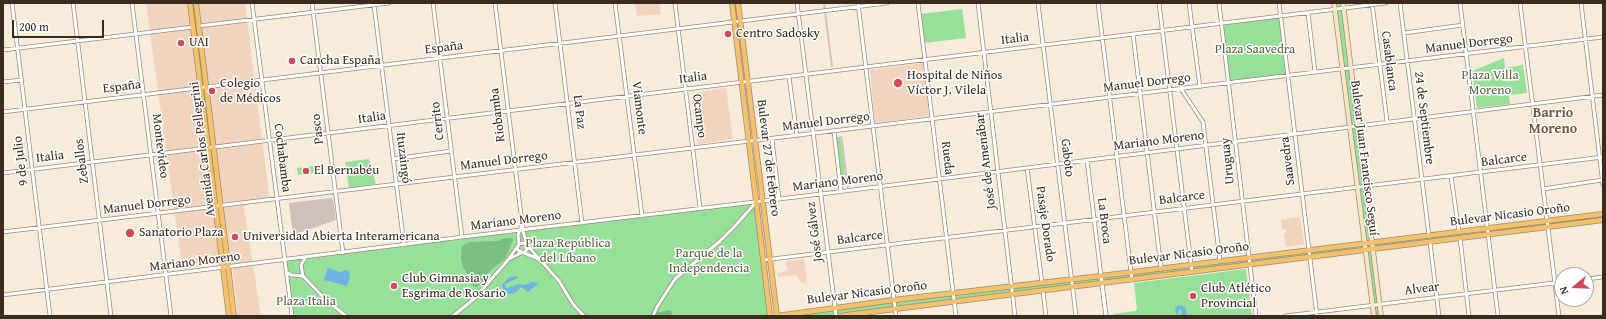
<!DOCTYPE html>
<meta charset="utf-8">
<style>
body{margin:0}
#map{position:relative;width:1606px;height:319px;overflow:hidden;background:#f7ebd9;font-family:"Gentium Book Plus",serif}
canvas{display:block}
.frame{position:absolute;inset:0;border:4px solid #3b2a1e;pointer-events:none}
.north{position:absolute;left:1554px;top:267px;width:40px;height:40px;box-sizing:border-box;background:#fff;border:1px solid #b1aaa5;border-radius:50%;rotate:251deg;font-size:11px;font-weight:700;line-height:16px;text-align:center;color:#3b2a1e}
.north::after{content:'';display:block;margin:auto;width:14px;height:18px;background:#d1495b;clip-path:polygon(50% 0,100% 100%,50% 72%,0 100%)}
.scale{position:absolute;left:12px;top:20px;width:92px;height:18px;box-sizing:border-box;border:2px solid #3b2a1e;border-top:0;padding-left:5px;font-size:12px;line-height:14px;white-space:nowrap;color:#3b2a1e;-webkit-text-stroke:3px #fff;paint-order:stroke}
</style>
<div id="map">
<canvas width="1606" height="319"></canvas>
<div class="frame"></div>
<div class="north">N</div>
<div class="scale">200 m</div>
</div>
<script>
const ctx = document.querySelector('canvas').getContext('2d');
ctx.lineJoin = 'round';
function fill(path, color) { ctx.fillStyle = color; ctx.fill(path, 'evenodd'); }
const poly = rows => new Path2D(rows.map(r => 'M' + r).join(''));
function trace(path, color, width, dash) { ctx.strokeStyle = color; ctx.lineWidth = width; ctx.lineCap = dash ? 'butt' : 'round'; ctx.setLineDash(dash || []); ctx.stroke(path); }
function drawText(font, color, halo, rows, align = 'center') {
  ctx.font = font + ' "Gentium Book Plus",serif'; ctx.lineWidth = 3; ctx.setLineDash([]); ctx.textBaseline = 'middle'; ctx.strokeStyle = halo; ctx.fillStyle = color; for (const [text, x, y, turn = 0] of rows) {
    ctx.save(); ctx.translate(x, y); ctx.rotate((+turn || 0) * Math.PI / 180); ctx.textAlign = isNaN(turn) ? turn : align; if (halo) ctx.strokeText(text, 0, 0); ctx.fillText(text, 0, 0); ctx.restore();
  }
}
const built = poly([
 [146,3,245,3,270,202,243,201,261,316,238,316,232,261,182,267],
 [635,3,659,3,661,14,637,16],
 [923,63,929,116,875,123,870,70],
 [726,88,733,139,699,144,697,142,692,95,693,93],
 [1300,217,1304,244,1286,247,1284,233,1287,233,1286,229,1282,229,1281,220],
 [804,259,807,283,800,282,797,275,778,277,777,273,788,271,785,262]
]);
const industrial = poly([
 [823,3,825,3,833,67,831,67],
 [842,136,849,187,847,188,840,137],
 [332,198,333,200,336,220,293,235,289,203]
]);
const green = poly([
 [190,3,196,3,234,316,229,316],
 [1334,3,1343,3,1372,243,1603,214,1603,220,1373,249,1381,316,1374,316,1365,250,839,316,777,316,1364,244],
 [962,9,966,38,924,43,921,14],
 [1281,16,1288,76,1230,83,1222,23],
 [1504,58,1505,68,1523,65,1527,93,1509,95,1510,104,1477,108,1472,71],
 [836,137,840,137,845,175,841,175],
 [369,159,376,184,349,188,345,162],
 [314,166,315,173,298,175,297,168],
 [757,201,770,316,292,316,285,260],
 [1246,269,1252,316,1113,316,1113,314,1135,311,1137,309,1134,283]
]);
const forest = poly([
 [505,238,512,238,513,240,505,259,492,269,477,287,474,286,467,281,467,273,463,267,461,259,462,246,470,242,498,241],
 [669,310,671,310,672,316,655,316,656,313]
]);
const water = poly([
 [328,268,340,272,346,270,349,271,350,277,347,286,324,280],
 [516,276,518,278,505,284,506,288,514,286,517,284,525,285,532,282,539,283,528,292,521,287,515,293,509,294,504,291,502,285,508,278],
 [1179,305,1185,307,1187,316,1182,316,1181,309,1178,310,1179,312,1177,315,1176,313,1175,308]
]);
const minor = poly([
 [12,3,50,316],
 [73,3,111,316],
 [132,3,171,316],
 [252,3,292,316],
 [312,3,343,253],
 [433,3,462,237],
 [495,3,523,231,528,248,524,253,519,251,517,249,519,244,523,243,526,244],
 [555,3,582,223],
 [615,3,642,216],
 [675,3,700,208],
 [797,3,836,316],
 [858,3,896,316],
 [918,3,956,316],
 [978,3,1015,316],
 [1038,3,1076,316],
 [1098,3,1132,280],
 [1159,3,1192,272],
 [1189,3,1200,87],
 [1219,3,1256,316],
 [1279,3,1317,316],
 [1372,3,1387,121],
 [1400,3,1429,236],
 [1460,3,1498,316],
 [1520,3,1559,316],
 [1581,3,1603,185],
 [374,5,404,245],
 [1308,13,1315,72],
 [199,26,389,3],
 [1404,33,1463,25],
 [1133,34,1161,268],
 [3,50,193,27],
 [789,77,797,136],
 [3,82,22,80],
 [1181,89,1203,122,1220,261],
 [3,112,887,3],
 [834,131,841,192],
 [772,139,779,199],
 [393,159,451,151],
 [1087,160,1101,276],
 [1027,168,1042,283],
 [3,173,1386,3],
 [1451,176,1459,232],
 [1543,189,1602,180],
 [3,232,1603,37],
 [1460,238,1469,316],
 [1430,242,1439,316],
 [519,244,518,235,522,225],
 [527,245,559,281,573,304,584,316],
 [524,253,539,259],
 [305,258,301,265,303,276,324,298,346,316],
 [511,258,521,253],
 [764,260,1603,157],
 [287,273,292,275,302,276],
 [1586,279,1603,277],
 [1043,291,1046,316],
 [3,295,462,237,821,194,1603,95],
 [453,316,475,298,508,260,517,247],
 [653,316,657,307,675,279,720,241,735,226,757,201],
 [1285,316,1562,282]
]);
const tertiary = poly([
 [1101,276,1106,316]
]);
const secondary = poly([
 [1334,3,1374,316],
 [1343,3,1381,316]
]);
const primary = poly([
 [190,3,229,316],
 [196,3,234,316],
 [732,3,770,316],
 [738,3,777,316],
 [777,316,894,300,1101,276,1603,214],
 [839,316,1603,220]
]);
const markers = [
 [728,34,4,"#d1495b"],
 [181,43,4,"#d1495b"],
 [292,61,4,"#d1495b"],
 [898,83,5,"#d1495b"],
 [212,91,4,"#d1495b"],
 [306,171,4,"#d1495b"],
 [130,233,5,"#d1495b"],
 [235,237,4,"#d1495b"],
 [394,286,4,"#d1495b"],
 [1193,296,4,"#d1495b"]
];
const poiNames = [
 ["Centro Sadosky",736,34],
 ["UAI",189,43],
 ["Cancha España",300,61],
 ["Hospital de Niños",907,76],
 ["Víctor J. Vilela",907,91],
 ["Colegio",220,84],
 ["de Médicos",220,99],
 ["El Bernabéu",314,171],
 ["Sanatorio Plaza",139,233],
 ["Universidad Abierta Interamericana",243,237],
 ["Club Gimnasia y",402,279],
 ["Esgrima de Rosario",402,294],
 ["Club Atlético",1201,289],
 ["Provincial",1201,304]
];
const streetNames = [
 ["Italia",1015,39,-7],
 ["Manuel Dorrego",1469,44,-7],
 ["España",444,48,-7],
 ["Casablanca",1389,61,83],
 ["Italia",693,78,-7],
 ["Manuel Dorrego",1147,83,-7],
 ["España",122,87,-7],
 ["Viamonte",639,108,83],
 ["La Paz",579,112,83],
 ["Riobamba",498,115,-97],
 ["Ocampo",699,116,83],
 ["Italia",372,118,-8],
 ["24 de Septiembre",1424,118,83],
 ["Cerrito",438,121,-97],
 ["Manuel Dorrego",826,122,-7],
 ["Pasco",318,129,-97],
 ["Mariano Moreno",1159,141,-7],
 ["Montevideo",160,146,83],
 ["Avenida Carlos Pellegrini",203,149,-97],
 ["Italia",50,157,-7],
 ["Cochabamba",282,158,83],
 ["Ituzaingó",403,158,83],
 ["Bulevar 27 de Febrero",768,158,83],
 ["Rueda",947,158,83],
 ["Gaboto",1067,158,83],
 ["Bulevar Juan Francisco Seguí",1364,158,83],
 ["Balcarce",1504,160,-7],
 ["9 de Julio",21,161,-97],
 ["Zeballos",82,161,-97],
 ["Manuel Dorrego",504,161,-7],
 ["José de Amenábar",986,161,-97],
 ["Uruguay",1228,161,-96],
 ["Saavedra",1288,161,-97],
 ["Mariano Moreno",838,182,-7],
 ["Balcarce",1182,198,-7],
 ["Manuel Dorrego",147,205,-7],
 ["Bulevar Nicasio Oroño",1510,215,-7],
 ["Mariano Moreno",516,221,-7],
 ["La Broca",1104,221,83],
 ["Pasaje Dorado",1045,224,82],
 ["José Gálvez",815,232,-97],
 ["Balcarce",860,238,-7],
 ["Bulevar Nicasio Oroño",1189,254,-7],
 ["Mariano Moreno",195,262,-7],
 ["Alvear",1422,289,-7],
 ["Bulevar Nicasio Oroño",867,293,-7]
];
const parkNames = [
 ["Plaza Saavedra",1255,50],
 ["Plaza Villa",1490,76],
 ["Moreno",1490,91],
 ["Plaza República",568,244],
 ["del Líbano",568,259],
 ["Parque de la",709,254],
 ["Independencia",709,269],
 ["Plaza Italia",306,302]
];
const neighbourhoodNames = [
 ["Barrio",1553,113],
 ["Moreno",1553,129]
];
fill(built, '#f2d4be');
fill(industrial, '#cfc0ba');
fill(green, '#97e09a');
fill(forest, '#79be82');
fill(water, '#6db4e4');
trace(minor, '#998a7c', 4.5);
trace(tertiary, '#998a7c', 5);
trace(secondary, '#998a7c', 5.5);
trace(primary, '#998a7c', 6);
trace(minor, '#fff', 3);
trace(tertiary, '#fff', 3.5);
trace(secondary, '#fbe6c4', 4);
trace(primary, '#f5c16b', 4.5);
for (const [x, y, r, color] of markers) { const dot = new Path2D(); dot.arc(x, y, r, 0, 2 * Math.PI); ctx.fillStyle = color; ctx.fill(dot); trace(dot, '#fff', 1.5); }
drawText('13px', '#3b2a1e', '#fff', poiNames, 'left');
drawText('13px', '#3b2a1e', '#fff', streetNames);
drawText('13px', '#576143', '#fff', parkNames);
drawText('bold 14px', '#75543b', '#fff', neighbourhoodNames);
</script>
